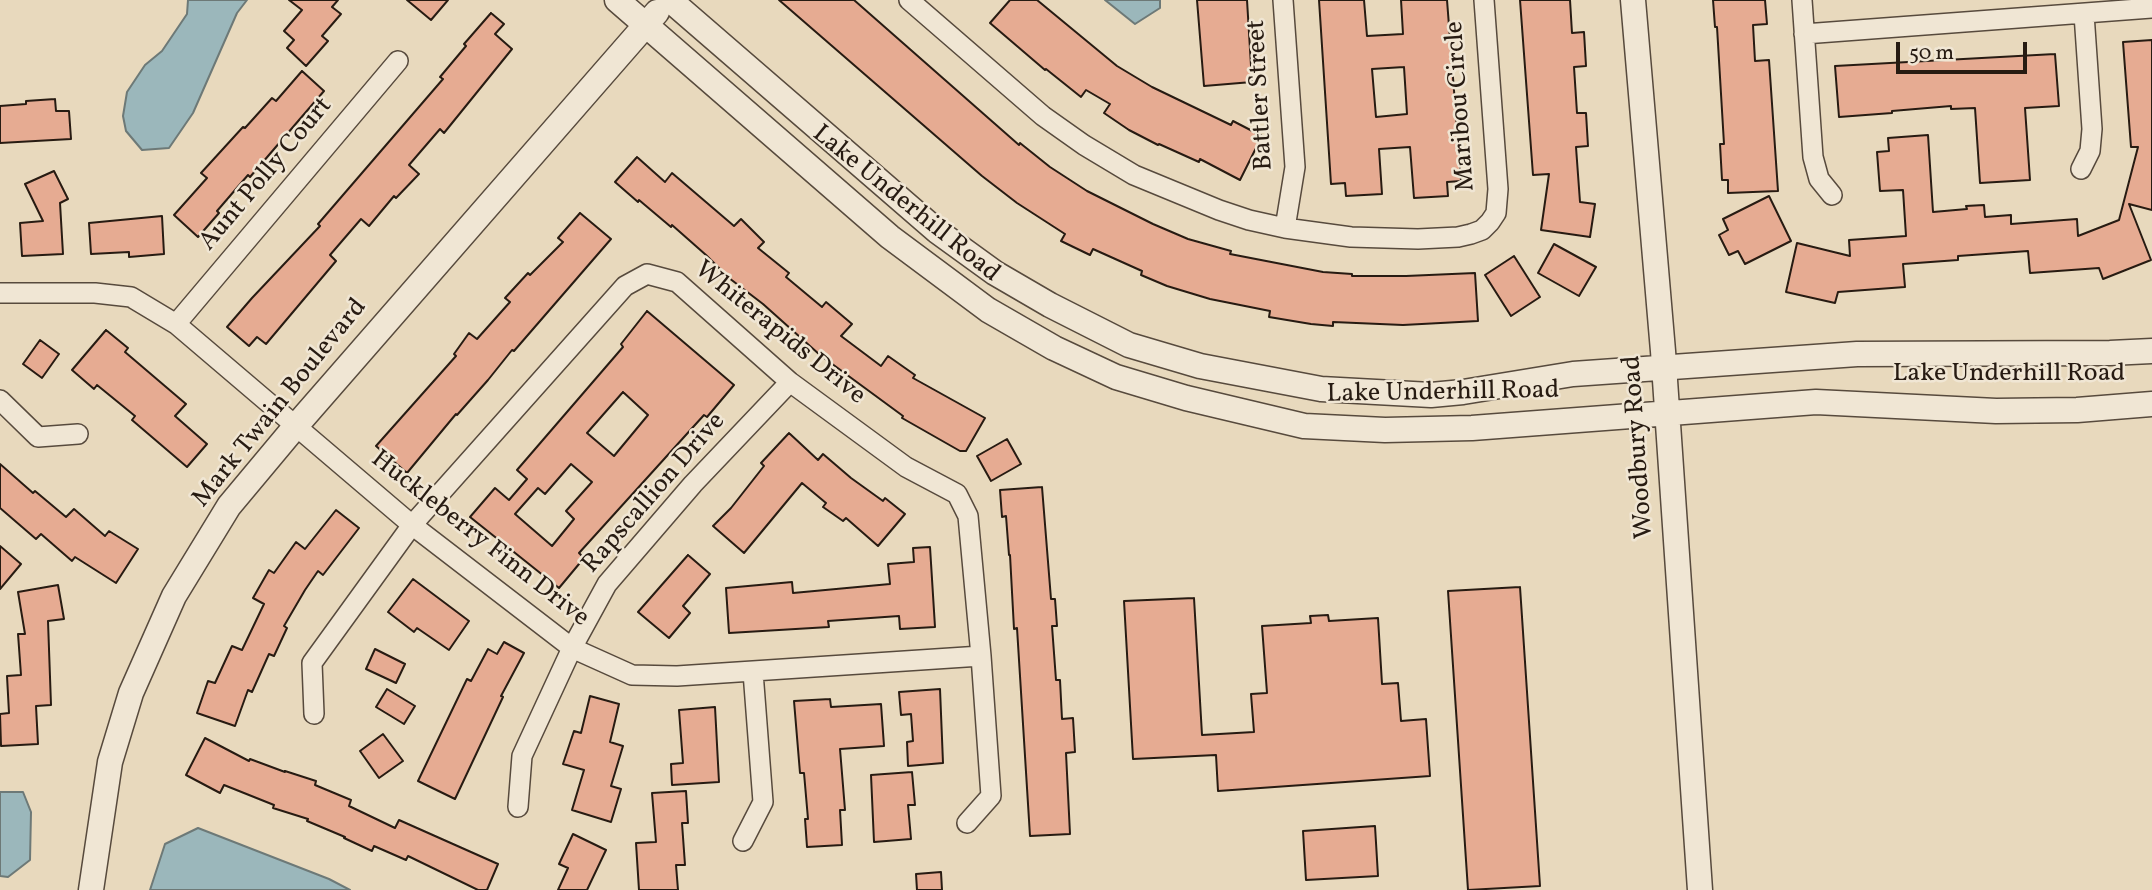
<!DOCTYPE html>
<style>
body{margin:0}
#map{position:relative;width:2152px;height:890px;overflow:hidden;background:#e8d9bd;font-family:Vollkorn,serif}
canvas{display:block}
.scale{position:absolute;left:1896px;top:42px;width:131px;height:32px;box-sizing:border-box;border:4px solid #271b12;border-top:0;padding-left:9px;font-size:21px;line-height:24px;white-space:nowrap;color:#271b12;-webkit-text-stroke:5px #f0e6d4;paint-order:stroke}
</style>
<div id="map">
<canvas width="2152" height="890"></canvas>
<div class="scale">50 m</div>
</div>
<script>
const ctx = document.querySelector('canvas').getContext('2d');
ctx.lineJoin = 'round';
function fill(path, color) { ctx.fillStyle = color; ctx.fill(path, 'evenodd'); }
const poly = rows => new Path2D(rows.map(r => 'M' + r).join(''));
function trace(path, color, width, dash) { ctx.strokeStyle = color; ctx.lineWidth = width; ctx.lineCap = dash ? 'butt' : 'round'; ctx.setLineDash(dash || []); ctx.stroke(path); }
function drawText(font, color, halo, rows, align = 'center') {
  ctx.font = font + ' Vollkorn,serif'; ctx.lineWidth = 5; ctx.setLineDash([]); ctx.textBaseline = 'middle'; ctx.strokeStyle = halo; ctx.fillStyle = color; for (const [text, x, y, turn = 0] of rows) {
    ctx.save(); ctx.translate(x, y); ctx.rotate((+turn || 0) * Math.PI / 180); ctx.textAlign = isNaN(turn) ? turn : align; if (halo) ctx.strokeText(text, 0, 0); ctx.fillText(text, 0, 0); ctx.restore();
  }
}
const water = poly([
 [188,0,247,0,237,13,193,113,169,148,142,150,126,131,123,116,127,92,145,65,162,51,187,14,188,0],
 [1105,0,1160,0,1160,8,1135,24,1105,0],
 [0,792,23,792,31,812,30,860,8,877,0,876,0,792],
 [198,828,329,879,350,890,150,890,165,844,198,828]
]);
const building = poly([
 [289,0,338,0,332,7,341,14,322,36,328,41,306,66,287,48,294,40,284,31,302,10,289,0],
 [407,0,448,0,431,20,407,0],
 [779,0,854,0,1019,145,1020,143,1050,167,1087,191,1153,224,1188,239,1231,251,1230,254,1323,272,1352,274,1352,276,1406,276,1475,273,1478,321,1403,325,1333,322,1333,326,1311,324,1269,317,1270,311,1210,299,1167,286,1141,275,1142,271,1093,249,1090,255,1061,241,1065,234,1017,203,982,176,779,0],
 [1010,0,1037,0,1117,66,1152,87,1231,125,1233,121,1262,136,1240,180,1200,159,1199,162,1159,144,1158,145,1129,130,1104,113,1110,104,1086,90,1081,97,1046,69,1045,70,990,23,1010,0],
 [1197,0,1247,0,1252,82,1204,86,1197,0],
 [1319,0,1364,0,1367,36,1403,34,1401,0,1447,0,1461,181,1447,182,1448,196,1414,198,1410,147,1379,149,1382,194,1346,196,1345,183,1331,184,1319,0],
 [1404,67,1407,114,1376,117,1372,69,1404,67],
 [1520,0,1570,0,1572,33,1584,32,1586,66,1574,67,1577,113,1586,113,1588,146,1576,147,1580,202,1595,204,1590,237,1541,230,1549,174,1533,175,1520,0],
 [1713,0,1765,0,1767,24,1753,25,1755,61,1769,60,1778,191,1728,193,1728,180,1722,180,1720,144,1724,144,1717,27,1715,27,1713,0],
 [491,13,504,24,495,34,512,49,444,133,440,129,409,165,419,174,396,198,394,196,369,226,361,219,330,255,336,261,266,344,257,337,249,346,227,327,252,298,320,226,318,224,443,79,440,77,466,46,464,44,491,13],
 [2152,40,2152,210,2129,204,2151,260,2103,279,2099,268,2030,273,2028,251,1958,256,1958,260,1903,264,1905,287,1838,292,1835,303,1786,292,1797,243,1850,256,1849,240,1906,236,1903,190,1880,191,1877,152,1889,151,1888,138,1928,135,1933,212,1967,209,1966,206,1984,205,1985,217,2011,215,2011,224,2077,219,2078,236,2119,220,2138,147,2131,147,2123,42,2152,40],
 [2055,54,2059,106,2025,108,2030,180,1980,183,1975,108,1951,109,1951,106,1892,111,1892,113,1839,117,1835,66,2055,54],
 [302,71,324,91,250,177,248,175,217,211,219,213,198,237,174,215,207,178,201,173,243,127,245,128,272,98,276,101,302,71],
 [55,99,56,111,69,111,71,139,0,143,0,106,26,104,26,101,55,99],
 [637,157,665,182,672,173,734,226,741,219,764,242,758,248,789,273,786,277,822,307,826,302,852,324,841,336,881,366,888,356,915,375,913,378,985,418,966,451,960,451,902,418,903,416,820,355,763,304,729,278,706,255,672,225,671,227,639,200,638,202,615,182,637,157],
 [54,171,68,199,60,203,63,254,22,256,20,223,43,221,25,184,54,171],
 [1769,196,1791,241,1745,264,1738,251,1729,255,1719,235,1728,230,1723,219,1769,196],
 [580,213,611,239,514,351,512,350,488,380,457,415,456,414,407,473,376,446,456,356,454,354,469,333,477,339,510,302,505,298,528,273,530,275,563,242,558,238,580,213],
 [162,216,164,254,129,257,129,252,91,254,89,223,162,216],
 [1554,244,1596,267,1579,296,1538,273,1554,244],
 [1514,256,1540,297,1511,316,1485,275,1514,256],
 [647,311,734,385,707,417,704,415,579,553,584,558,559,588,470,517,495,488,509,500,527,479,517,470,623,347,621,344,647,311],
 [623,392,648,415,614,456,587,433,623,392],
 [571,464,592,482,566,511,574,519,552,546,515,514,538,488,545,494,571,464],
 [106,330,128,348,125,352,186,404,175,416,207,444,187,467,132,420,135,416,97,385,94,389,72,370,106,330],
 [40,340,59,354,42,378,23,364,40,340],
 [789,433,818,460,823,454,851,478,883,501,885,498,905,514,878,546,846,518,843,521,823,507,826,503,802,483,744,553,713,526,731,508,764,466,761,463,789,433],
 [1007,439,1021,464,991,481,977,456,1007,439],
 [0,464,33,493,35,491,66,517,74,509,105,536,109,531,138,549,116,583,75,557,72,561,41,534,36,539,0,508,0,464],
 [1042,487,1051,599,1055,599,1057,626,1052,626,1056,680,1060,680,1062,719,1073,718,1075,752,1066,753,1070,834,1030,836,1017,628,1014,629,1010,555,1009,555,1006,516,1002,517,1000,490,1042,487],
 [336,510,359,528,323,575,318,571,305,590,284,626,287,628,274,656,269,654,252,692,248,690,235,726,197,713,208,681,215,683,232,646,242,650,264,604,253,598,269,570,274,573,296,542,305,549,336,510],
 [0,546,21,564,0,589,0,546],
 [930,547,935,627,900,629,899,616,828,621,829,627,729,633,726,588,792,582,793,593,890,584,888,564,914,562,913,548,930,547],
 [688,555,710,574,683,606,690,613,669,638,638,612,688,555],
 [413,579,469,621,449,650,417,628,414,632,388,612,413,579],
 [58,585,64,619,48,621,51,705,36,706,38,744,1,746,0,714,9,713,7,676,21,675,18,634,25,634,18,592,58,585],
 [1520,587,1540,886,1468,890,1448,591,1520,587],
 [1194,598,1202,735,1254,732,1251,694,1267,693,1262,626,1311,623,1310,616,1328,615,1329,621,1378,618,1382,684,1398,683,1401,721,1426,719,1430,776,1218,791,1216,755,1133,759,1124,601,1194,598],
 [504,642,524,653,501,696,503,697,455,799,418,781,467,679,471,681,488,649,497,654,504,642],
 [375,649,405,664,396,683,366,669,375,649],
 [387,689,415,706,404,724,376,707,387,689],
 [940,689,943,763,908,766,907,742,913,741,911,714,901,715,899,692,940,689],
 [590,696,619,704,610,742,623,746,611,786,621,789,611,822,572,810,584,770,563,764,574,731,581,733,590,696],
 [830,699,831,707,881,704,884,746,840,749,845,810,840,810,842,845,807,847,805,819,808,819,804,773,800,773,794,701,830,699],
 [715,707,719,782,672,785,671,764,683,763,679,710,715,707],
 [383,734,403,761,379,778,360,751,383,734],
 [205,738,249,761,250,759,285,772,285,771,316,781,315,785,351,800,349,806,395,828,399,820,498,864,487,890,478,890,408,856,406,860,374,846,372,851,344,838,345,837,307,821,308,819,273,808,274,805,224,785,220,793,186,775,205,738],
 [912,772,915,805,908,805,911,839,874,842,871,775,912,772],
 [686,791,688,823,682,823,685,865,676,865,678,890,639,890,636,843,656,842,652,793,686,791],
 [1375,826,1378,876,1306,880,1303,831,1375,826],
 [573,834,606,850,587,890,558,890,568,868,559,864,573,834],
 [941,872,942,890,917,890,916,874,941,872]
]);
const minor = poly([
 [909,0,1043,116,1084,145,1134,175,1219,210,1249,220,1285,228,1351,237,1418,239,1458,237,1471,234,1482,230,1490,222,1496,213,1498,189,1484,0],
 [1283,0,1295,167,1285,228],
 [1802,0,1813,157,1819,179,1832,195],
 [1804,34,2152,8],
 [2081,169,2090,151,2092,129,2084,14],
 [0,293,95,293,131,297,176,324,412,525,572,648,632,675,677,676,981,656],
 [176,324,398,61],
 [0,400,38,437,78,434],
 [314,714,312,663,412,525,625,286,647,274,677,282,790,382,906,467,957,494,968,516,981,656,991,796,967,823],
 [518,807,522,756,572,648,607,584,693,484,790,382],
 [743,841,763,802,753,672]
]);
const tertiary = poly([
 [617,0,890,237,988,310,1054,348,1116,377,1186,398,1304,426,1385,430,1472,428,1816,402,1996,411,2077,410,2152,404],
 [670,0,937,231,995,273,1050,305,1129,345,1200,366,1321,389,1431,395,1463,392,1573,374,1857,354,2110,353,2152,351],
 [1633,0,1663,351,1700,890],
 [91,890,110,762,131,693,174,596,229,506,295,427,657,12]
]);
const streetNames = [
 ["Battler Street",1262,95,-93],
 ["Maribou Circle",1462,106,-94],
 ["Aunt Polly Court",267,175,-50],
 ["Lake Underhill Road",905,205,39],
 ["Whiterapids Drive",779,334,39],
 ["Lake Underhill Road",2009,375],
 ["Lake Underhill Road",1443,394,-1],
 ["Mark Twain Boulevard",281,404,-51],
 ["Woodbury Road",1640,447,-94],
 ["Rapscallion Drive",655,494,-49],
 ["Huckleberry Finn Drive",479,540,38]
];
fill(water, '#9bb7bb');
trace(water, '#6d7977', 2);
fill(building, '#e6ab92');
trace(building, '#271b12', 2);
trace(minor, '#574a3d', 22);
trace(tertiary, '#574a3d', 27);
trace(minor, '#f0e6d4', 19);
trace(tertiary, '#f0e6d4', 24);
drawText('26px', '#271b12', '#f0e6d4', streetNames);
</script>
